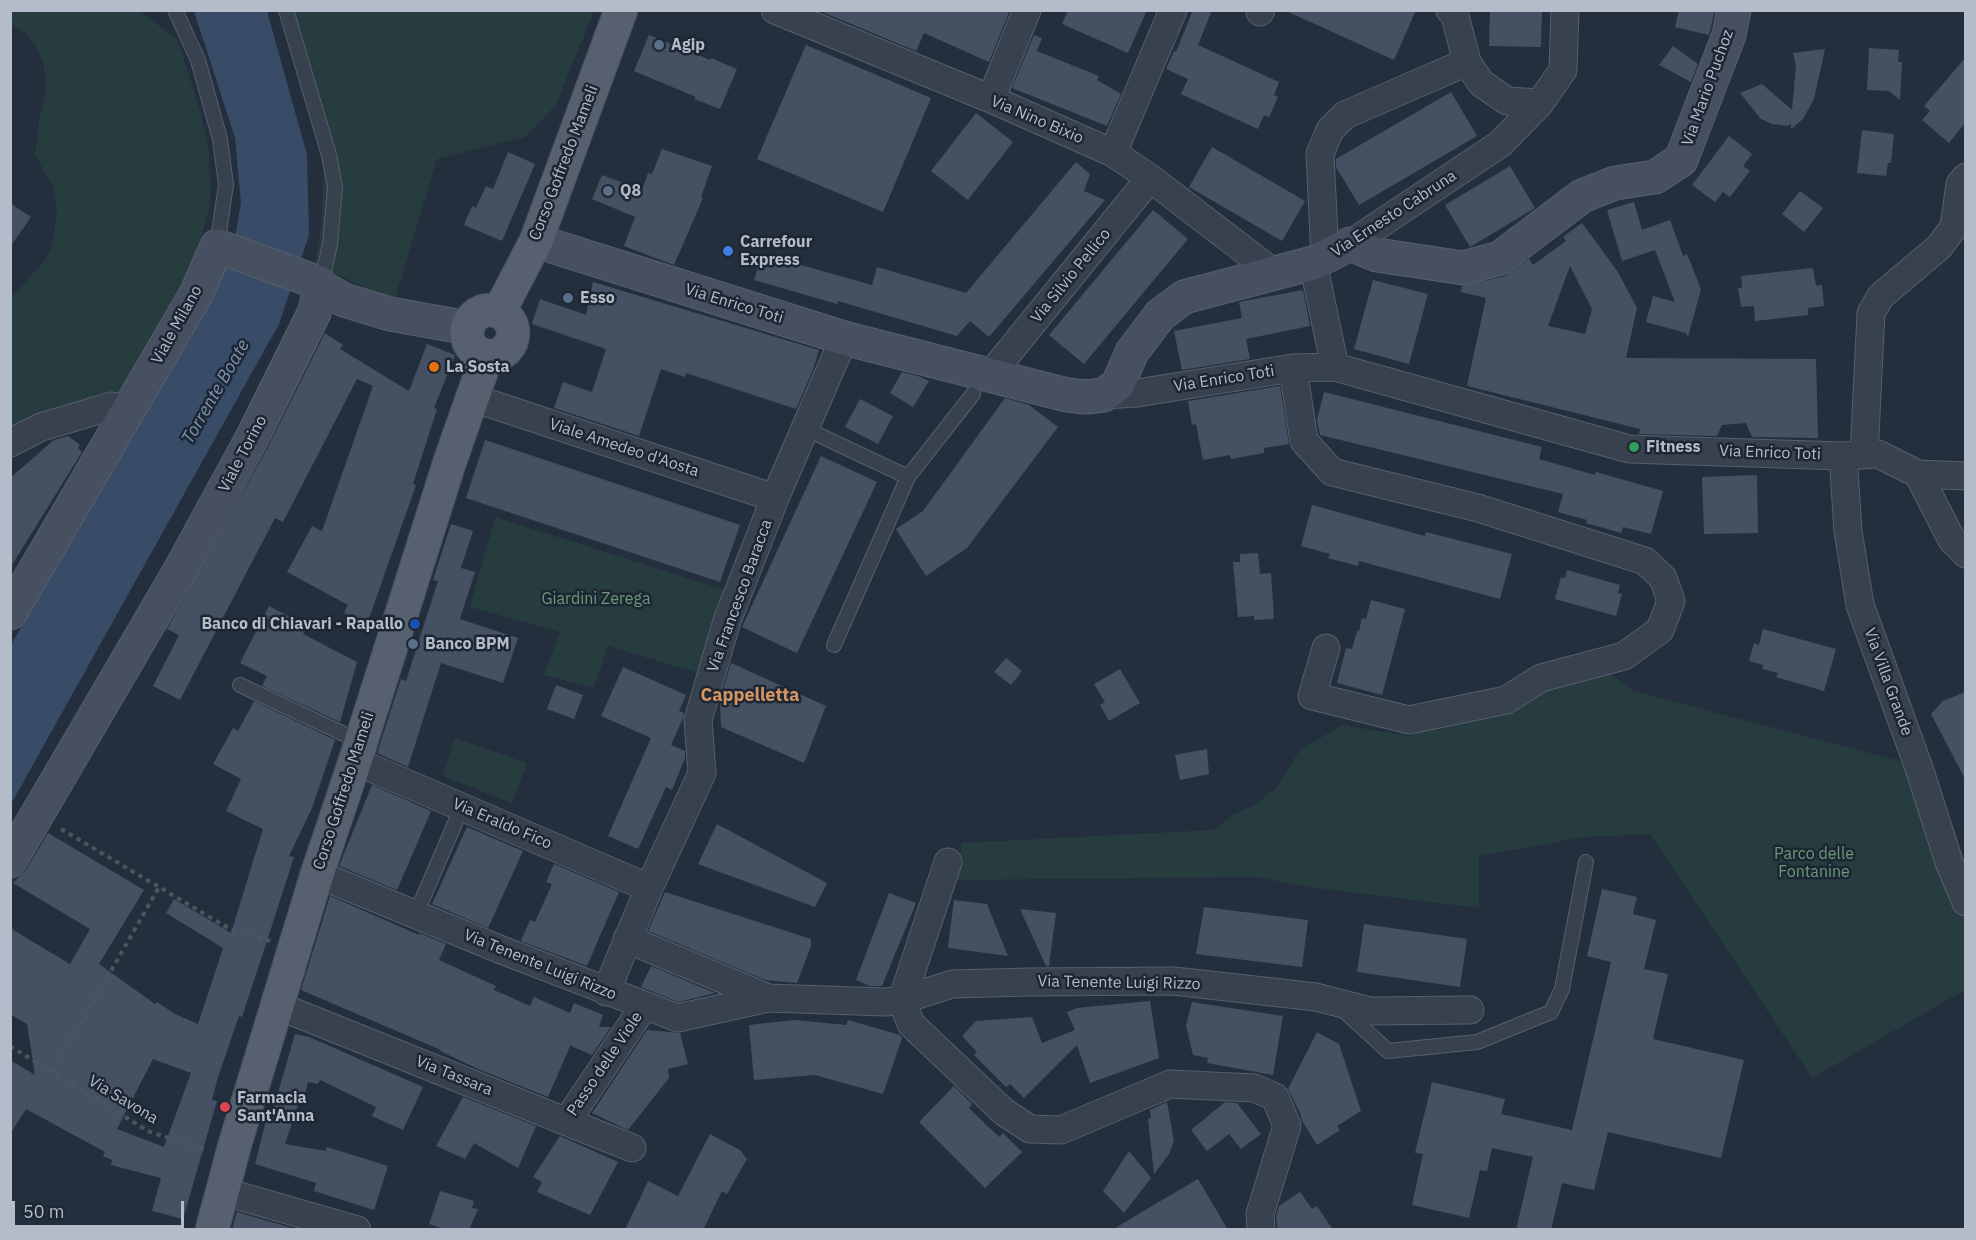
<!DOCTYPE html>
<style>
body{margin:0}
#map{position:relative;width:1976px;height:1240px;overflow:hidden;background:#242f3e;font-family:"IBM Plex Sans",sans-serif}
canvas{display:block}
.frame{position:absolute;inset:0;border:12px solid #b4bcc9;pointer-events:none}
.scale{position:absolute;left:12px;top:1201px;width:172px;height:27px;box-sizing:border-box;border:3px solid #b4bcc9;border-top:0;padding-left:8px;font-size:18px;line-height:21px;white-space:nowrap;color:#b4bcc9;-webkit-text-stroke:4px #1d2633;paint-order:stroke}
</style>
<div id="map">
<canvas width="1976" height="1240"></canvas>
<div class="frame"></div>
<div class="scale">50 m</div>
</div>
<script>
const ctx = document.querySelector('canvas').getContext('2d');
ctx.lineJoin = 'round';
function fill(path, color) { ctx.fillStyle = color; ctx.fill(path, 'evenodd'); }
const poly = rows => new Path2D(rows.map(r => 'M' + r).join(''));
function trace(path, color, width, dash) { ctx.strokeStyle = color; ctx.lineWidth = width; ctx.lineCap = dash ? 'butt' : 'round'; ctx.setLineDash(dash || []); ctx.stroke(path); }
function drawText(font, color, halo, rows, align = 'center') {
  ctx.font = font + ' "IBM Plex Sans",sans-serif'; ctx.lineWidth = 5; ctx.setLineDash([]); ctx.textBaseline = 'middle'; ctx.strokeStyle = halo; ctx.fillStyle = color; for (const [text, x, y, turn = 0] of rows) {
    ctx.save(); ctx.translate(x, y); ctx.rotate((+turn || 0) * Math.PI / 180); ctx.textAlign = isNaN(turn) ? turn : align; if (halo) ctx.strokeText(text, 0, 0); ctx.fillText(text, 0, 0); ctx.restore();
  }
}
const green = poly([
 [11,11,139,11,176,38,183,56,200,111,208,147,211,187,209,207,194,267,127,388,112,401,11,433,11,298,46,259,53,243,57,207,53,187,35,155,39,121,44,102,46,82,43,62,36,46,24,32,11,24],
 [280,11,594,11,556,105,525,137,437,159,394,302,315,264,321,227,324,164,313,118],
 [495,517,728,591,698,673,608,646,594,688,544,675,560,632,470,607],
 [1607,671,1633,691,1904,762,1965,914,1965,990,1812,1078,1650,834,1584,837,1479,856,1479,908,1317,888,1255,877,954,880,962,843,1213,830,1234,814,1255,805,1277,787,1299,751,1342,725,1409,736],
 [455,738,527,763,512,803,443,776]
]);
const water = poly([
 [194,11,267,11,307,155,309,235,279,324,11,804,11,645,224,269,236,232,241,203,235,138]
]);
const building = poly([
 [1010,10,989,62,924,33,916,51,820,11],
 [1068,10,1147,10,1128,53,1062,24],
 [1193,10,1212,10,1198,45,1279,82,1274,95,1278,97,1269,117,1264,115,1258,129,1181,94,1188,79,1166,69,1174,51,1176,52],
 [1284,10,1416,10,1394,60],
 [1490,10,1542,10,1541,47,1489,46],
 [1679,10,1715,10,1709,35,1675,27],
 [649,35,710,60,711,58,737,69,720,109,694,99,696,97,634,71],
 [1034,35,1042,38,1037,51,1099,76,1097,80,1121,94,1107,126,1012,88],
 [806,45,931,98,883,212,757,159],
 [1673,46,1698,64,1691,82,1659,65],
 [1869,48,1899,50,1898,62,1902,62,1900,100,1889,91,1867,90],
 [1825,49,1814,99,1803,119,1791,129,1791,124,1787,126,1772,124,1761,119,1740,93,1762,84,1792,110,1796,66,1793,53],
 [1965,58,1965,123,1949,143,1922,120,1930,111,1924,106],
 [1451,92,1477,136,1359,205,1336,167,1336,159],
 [976,113,1013,142,968,200,931,171],
 [1862,130,1894,134,1891,163,1888,163,1886,176,1857,173],
 [1729,136,1752,154,1743,166,1750,171,1730,197,1723,192,1715,202,1692,185],
 [1212,147,1305,201,1282,241,1189,187],
 [662,149,712,166,701,197,703,198,674,265,624,246,635,217,592,199,602,175,642,190,648,173,652,174],
 [508,152,535,164,502,241,464,225,472,206,476,208,486,186,493,189],
 [1076,162,1090,174,1084,191,1105,200,989,337,970,321,957,336,838,301,837,304,754,280,762,254,872,285,877,267,966,293],
 [1510,166,1535,208,1470,247,1445,205],
 [1800,191,1823,208,1804,232,1782,214],
 [1634,202,1642,230,1670,220,1683,256,1687,254,1701,289,1688,337,1686,333,1646,322,1653,296,1675,302,1655,250,1622,261,1607,210],
 [10,203,31,217,10,247],
 [1153,210,1188,239,1084,364,1049,335],
 [1582,223,1618,272,1637,308,1626,358,1816,359,1818,438,1752,437,1746,423,1722,425,1717,436,1639,434,1640,429,1467,386,1486,298,1461,292,1462,286,1505,276,1529,259,1533,265,1566,241,1563,237],
 [1570,266,1592,309,1585,334,1548,326],
 [1813,268,1816,286,1822,285,1824,306,1808,308,1808,315,1755,321,1754,306,1741,307,1738,288,1742,288,1741,276],
 [1373,280,1428,294,1409,364,1354,349],
 [593,282,819,350,813,370,796,409,686,373,685,377,661,369,639,436,554,408,563,382,592,392,606,349,532,324,540,299,586,315],
 [1303,290,1310,326,1246,339,1250,359,1182,370,1174,331,1242,318,1239,302],
 [325,333,343,345,340,349,409,391,427,344,455,355,434,408,437,409,413,484,416,485,367,624,344,613,348,605,287,572,312,526,322,531,373,386,357,379,283,522,275,518,180,700,153,686,179,635,167,629,268,447],
 [902,372,921,377,929,381,913,407,890,393],
 [1280,386,1289,444,1264,448,1264,453,1231,459,1230,455,1203,460,1196,424,1192,425,1188,401],
 [1324,392,1542,447,1539,459,1595,475,1596,472,1663,491,1651,534,1623,527,1621,533,1586,523,1587,520,1558,512,1563,494,1320,435,1317,420],
 [1005,398,1029,405,1058,427,967,548,926,576,896,529,923,511],
 [860,399,893,416,878,444,845,427],
 [68,436,80,445,78,448,82,452,10,568,10,478,54,440],
 [485,440,740,525,720,582,466,498],
 [821,456,877,482,797,653,742,627],
 [1757,475,1758,533,1704,534,1702,477],
 [1312,505,1425,536,1426,532,1512,554,1500,599,1359,561,1358,566,1328,558,1330,554,1301,546],
 [451,524,473,531,461,568,475,572,460,619,518,638,503,683,441,663,408,767,377,753,401,679,406,681,438,581,433,580],
 [1258,553,1260,574,1271,573,1274,619,1254,620,1254,616,1238,617,1233,562,1240,562,1240,554],
 [1567,570,1620,585,1618,593,1622,594,1616,616,1555,599,1561,577,1565,578],
 [1371,600,1405,609,1382,695,1337,683,1346,648,1352,649,1357,631,1359,631,1362,618,1366,619],
 [269,606,307,626,303,634,357,662,340,722,262,686,267,676,240,663],
 [1763,629,1836,649,1824,691,1776,677,1778,673,1762,669,1763,665,1749,661,1754,643,1759,645],
 [1006,658,1022,671,1011,685,994,672],
 [731,663,826,706,804,763,721,727,720,701],
 [623,667,686,695,679,711,684,713,683,718,671,745,685,751,685,758,672,790,666,787,638,849,608,836,651,738,601,716],
 [1120,669,1140,703,1109,721,1100,705,1105,702,1094,684],
 [556,685,583,695,574,719,547,709],
 [1965,692,1965,779,1931,714,1943,701],
 [254,701,335,740,312,808,289,856,294,857,266,944,242,1017,239,1016,218,1077,212,1100,217,1101,183,1219,152,1211,161,1178,111,1165,112,1160,103,1156,105,1152,26,1109,10,1134,10,1060,35,1075,27,1024,10,1014,10,928,70,964,90,929,13,883,26,870,48,833,144,890,99,964,155,1004,157,1002,175,1014,198,1024,223,948,166,913,174,899,231,933,263,829,226,811,241,779,213,764,233,728,238,731],
 [153,1059,191,1073,164,1147,117,1129],
 [1207,749,1209,774,1180,780,1175,755],
 [372,785,431,811,397,890,339,866],
 [717,824,827,883,815,907,698,864],
 [467,827,523,851,488,928,432,904],
 [554,864,619,892,587,966,521,941,530,920,535,922,552,884,546,882],
 [1602,889,1637,897,1633,914,1656,920,1644,969,1668,974,1653,1039,1744,1060,1721,1158,1608,1132,1594,1190,1562,1183,1551,1230,1516,1230,1533,1157,1492,1148,1487,1171,1480,1170,1469,1218,1412,1205,1423,1154,1415,1153,1432,1082,1505,1099,1501,1114,1572,1130,1611,962,1587,956],
 [665,892,811,939,811,946,797,983,765,980,648,931],
 [889,893,916,903,882,986,870,986,856,980],
 [330,896,419,935,419,933,446,944,439,960,496,986,494,990,530,1006,534,997,570,1013,574,1003,603,1015,599,1027,611,1027,592,1055,571,1046,571,1044,548,1097,478,1069,440,1051,441,1050,301,990],
 [954,900,987,904,1008,956,948,948],
 [1204,907,1308,920,1302,967,1196,954],
 [1020,909,1056,913,1049,966,1046,966],
 [1364,924,1467,939,1460,987,1357,972],
 [651,966,715,993,679,1002,641,987],
 [1150,1001,1159,1058,1090,1083,1077,1045,1024,1098,1010,1084,1006,1087,974,1055,977,1052,962,1036,976,1021,1032,1017,1042,1043,1075,1030,1067,1012,1077,1008],
 [1192,1002,1283,1016,1273,1075,1207,1063,1208,1058,1193,1055,1186,1026],
 [794,1020,846,1025,848,1020,900,1035,902,1038,883,1094,815,1075,754,1080,749,1025],
 [647,1030,680,1033,688,1064,668,1069,669,1078,628,1130,592,1113],
 [1317,1032,1339,1044,1361,1111,1337,1126,1340,1130,1317,1145,1302,1121,1300,1113,1288,1089],
 [295,1034,309,1037,423,1087,403,1130,372,1116,376,1107,320,1080,318,1084,308,1082,305,1094,302,1093,285,1144,326,1151,327,1147,388,1166,374,1210,314,1191,316,1183,255,1164,268,1113,272,1114],
 [954,1086,972,1104,969,1108,999,1137,1003,1133,1022,1152,985,1188,919,1122],
 [463,1097,536,1126,518,1168,474,1143,465,1159,436,1146],
 [1167,1102,1174,1141,1169,1154,1154,1174,1148,1119,1151,1118,1150,1110],
 [1225,1102,1237,1103,1261,1134,1241,1149,1229,1134,1207,1151,1191,1130],
 [710,1134,740,1150,747,1159,727,1194,722,1191,703,1230,625,1230,648,1181,678,1196],
 [560,1136,618,1162,590,1215,537,1192,542,1182,533,1177],
 [1129,1151,1151,1178,1124,1213,1103,1191],
 [1198,1179,1228,1230,1112,1230,1157,1203],
 [440,1191,474,1201,472,1208,478,1209,469,1230,447,1230,429,1224],
 [1300,1192,1312,1209,1317,1206,1333,1230,1279,1230,1277,1226,1276,1216,1279,1206],
 [237,1212,299,1230,232,1230]
]);
const path = poly([
 [61,829,230,929,270,941],
 [10,1046,148,1131,205,1150],
 [53,1072,159,887]
]);
const lane = poly([
 [175,10,198,60,220,139,226,185,217,246],
 [286,10,329,155,335,187,330,244,321,285],
 [806,429,908,477,973,394],
 [834,645,908,477],
 [240,685,361,742],
 [416,914,462,807],
 [1342,1009,1388,1051,1477,1042,1551,1012,1562,989,1586,862]
]);
const street = poly([
 [775,10,991,99,1113,153,1150,178,1274,273],
 [1450,10,1455,16,1467,62,1481,83,1507,101,1540,103],
 [1260,12,1261,10],
 [991,99,1027,10],
 [1113,153,1173,10],
 [1350,244,1500,144,1540,103,1563,70,1565,10],
 [1325,258,1320,154,1330,130,1345,115,1467,62],
 [1313,263,1335,367],
 [1293,368,1304,441,1332,472,1478,508,1645,561,1663,578,1671,601,1660,630,1624,656,1541,678,1506,700,1409,720,1312,696,1326,648],
 [991,374,1150,178],
 [1104,395,1137,393,1293,368,1335,367,1629,449,1843,456,1878,454,1918,474,1966,476],
 [473,398,775,498],
 [10,443,41,427,82,415,111,406,130,409],
 [1864,455,1871,313,1881,296,1939,247,1954,227,1960,184,1966,177],
 [1843,456,1848,531,1860,605,1919,768,1949,862,1966,902],
 [1918,474,1952,540,1966,554],
 [355,761,649,888],
 [948,862,902,1000,911,1024,1004,1112,1030,1129,1061,1130,1170,1084,1254,1088,1275,1097,1287,1126,1260,1214,1261,1230],
 [317,874,504,951,678,1018,768,998,886,1002,902,1000,952,984,1029,982,1174,981,1316,997,1370,1011,1470,1010],
 [627,939,768,998],
 [606,992,649,888,702,773,698,720,727,621,775,498,844,338],
 [276,1005,632,1148],
 [567,1121,644,1006],
 [222,1191,357,1230]
]);
const secondary = poly([
 [536,241,844,338,1067,395,1086,397,1104,395,1118,384,1132,352,1160,315,1184,297,1313,263,1350,244,1377,255,1463,268,1500,258,1582,196,1615,183,1655,177,1681,160,1729,35,1734,10],
 [10,613,196,294,217,246,319,283,321,287,344,300,390,314,468,328],
 [10,861,179,572,252,438,314,313,321,287]
]);
const primary = poly([
 '467 333a23 23 0 1 1 46 0a23 23 0 1 1-46 0Z',
 [499,312,536,241,621,10],
 [212,1230,235,1144,317,874,355,761,450,461,487,356]
]);
const markers = [
 [659,45,6,"#5c6f8a"],
 [608,191,6,"#5c6f8a"],
 [728,251,6,"#3f7fe0"],
 [568,298,6,"#5c6f8a"],
 [434,367,6,"#e8710a"],
 [1634,447,6,"#2e9e5b"],
 [415,624,6,"#1a4fb4"],
 [413,644,6,"#5c6f8a"],
 [225,1107,6,"#e0444e"]
];
const poiNames = [
 ["Agip",671,45],
 ["Q8",620,191],
 ["Carrefour",740,242],
 ["Express",740,260],
 ["Esso",580,298],
 ["La Sosta",446,367],
 ["Fitness",1646,447],
 ["Banco di Chiavari - Rapallo",403,624,"right"],
 ["Banco BPM",425,644],
 ["Farmacia",237,1098],
 ["Sant'Anna",237,1116]
];
const streetNames = [
 ["Via Mario Puchoz",1708,88,-70],
 ["Via Nino Bixio",1037,120,23],
 ["Corso Goffredo Mameli",564,163,-69],
 ["Via Ernesto Cabruna",1394,214,-33],
 ["Via Silvio Pellico",1071,276,-51],
 ["Via Enrico Toti",734,304,17],
 ["Viale Milano",177,325,-61],
 ["Via Enrico Toti",1224,379,-9],
 ["Viale Amedeo d'Aosta",624,448,18],
 ["Via Enrico Toti",1770,453,2],
 ["Viale Torino",243,454,-62],
 ["Via Francesco Baracca",740,596,-70],
 ["Via Villa Grande",1888,682,70],
 ["Corso Goffredo Mameli",344,791,-72],
 ["Via Eraldo Fico",502,824,23],
 ["Via Tenente Luigi Rizzo",540,965,22],
 ["Via Tenente Luigi Rizzo",1119,983,1],
 ["Passo delle Viole",605,1064,-56],
 ["Via Tassara",454,1076,22],
 ["Via Savona",123,1100,31]
];
const parkNames = [
 ["Giardini Zerega",596,599],
 ["Parco delle",1814,854],
 ["Fontanine",1814,872]
];
const waterNames = [
 ["Torrente Boate",216,392,-60]
];
const neighbourhoodNames = [
 ["Cappelletta",750,696]
];
fill(green, '#263c3f');
fill(water, '#394c67');
fill(building, '#455162');
trace(lane, '#565f6c', 16);
trace(street, '#565f6c', 29);
trace(secondary, '#565f6c', 35);
trace(primary, '#414a57', 35);
trace(path, '#44595c', 4, [4.5, 4.5]);
trace(lane, '#38414e', 14);
trace(street, '#38414e', 27);
trace(secondary, '#465061', 33);
trace(primary, '#56606e', 33);
for (const [x, y, r, color] of markers) { const dot = new Path2D(); dot.arc(x, y, r, 0, 2 * Math.PI); ctx.fillStyle = color; ctx.fill(dot); trace(dot, '#1d2633', 2); }
drawText('bold 16px', '#b4bcc9', '#1d2633', poiNames, 'left');
drawText('16px', '#b4bcc9', '#1d2633', streetNames);
drawText('16px', '#6b9a76', '#1d2633', parkNames);
drawText('italic 18px', '#7c92b1', '#1d2633', waterNames);
drawText('bold 18px', '#d59563', '#1d2633', neighbourhoodNames);
</script>
